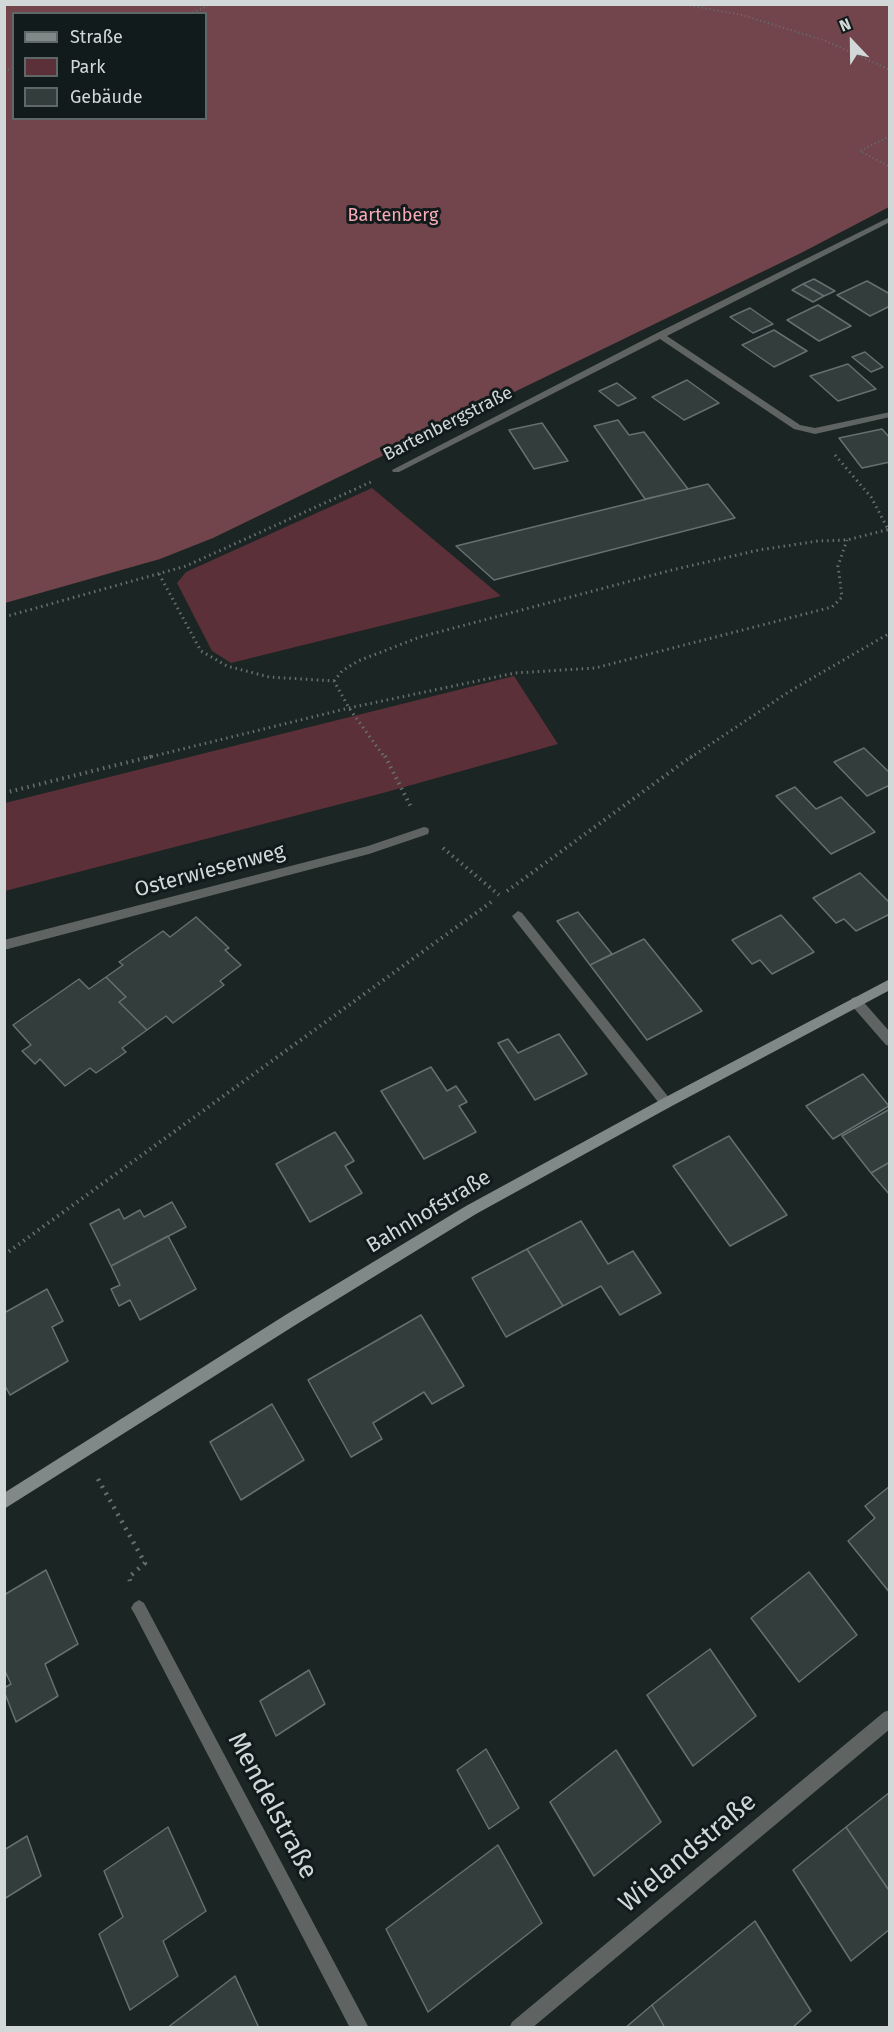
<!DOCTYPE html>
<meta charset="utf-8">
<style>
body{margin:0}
#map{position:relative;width:894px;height:2032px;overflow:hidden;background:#1b2524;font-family:"Fira Sans",sans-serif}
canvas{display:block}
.frame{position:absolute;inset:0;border:6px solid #d2d8d8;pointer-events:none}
.legend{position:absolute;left:12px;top:12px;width:195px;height:108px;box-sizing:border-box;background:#121b1b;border:2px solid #5f6767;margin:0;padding:8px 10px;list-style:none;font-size:18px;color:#d2d8d8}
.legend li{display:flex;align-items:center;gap:12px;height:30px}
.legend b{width:30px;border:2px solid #5f6767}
.north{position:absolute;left:822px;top:12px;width:60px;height:60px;-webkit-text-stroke:4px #121b1b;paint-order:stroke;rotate:338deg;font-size:16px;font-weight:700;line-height:24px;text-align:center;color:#d2d8d8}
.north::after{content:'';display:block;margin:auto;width:21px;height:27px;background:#d2d8d8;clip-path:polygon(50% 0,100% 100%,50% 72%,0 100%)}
</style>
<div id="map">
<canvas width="894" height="2032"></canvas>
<div class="frame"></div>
<ul class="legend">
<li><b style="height:8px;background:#818988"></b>Straße</li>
<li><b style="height:16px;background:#5b3039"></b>Park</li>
<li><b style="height:16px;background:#323d3c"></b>Gebäude</li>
</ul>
<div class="north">N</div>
</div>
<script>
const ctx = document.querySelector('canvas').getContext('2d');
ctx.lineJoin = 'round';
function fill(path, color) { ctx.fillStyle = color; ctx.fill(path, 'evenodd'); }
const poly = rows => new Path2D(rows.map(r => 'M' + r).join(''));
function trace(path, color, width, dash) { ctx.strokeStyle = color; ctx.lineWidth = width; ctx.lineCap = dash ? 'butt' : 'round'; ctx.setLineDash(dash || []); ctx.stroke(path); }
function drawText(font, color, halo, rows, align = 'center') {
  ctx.font = font + ' "Fira Sans",sans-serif'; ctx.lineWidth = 6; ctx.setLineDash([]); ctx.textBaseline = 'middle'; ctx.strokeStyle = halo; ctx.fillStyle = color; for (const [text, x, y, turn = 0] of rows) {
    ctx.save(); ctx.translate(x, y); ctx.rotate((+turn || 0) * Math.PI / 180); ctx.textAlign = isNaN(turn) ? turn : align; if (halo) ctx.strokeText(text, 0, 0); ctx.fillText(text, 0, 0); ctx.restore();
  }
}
const green = poly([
 [372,488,501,596,231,663,212,651,177,583,186,572],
 [514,676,558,744,383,793,5,891,5,803]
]);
const forest = poly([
 [5,4,889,5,889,207,801,253,213,538,160,559,5,603],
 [14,14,206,14,206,118,14,118]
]);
const building = poly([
 [814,279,835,291,824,296,803,284,814,279],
 [867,281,890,294,890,306,870,316,837,295,867,281],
 [803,284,824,296,813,302,792,290,803,284],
 [818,305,851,326,819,341,787,320,818,305],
 [750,308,773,324,753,333,730,317,750,308],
 [774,330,807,351,774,367,742,345,774,330],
 [865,352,883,367,871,372,852,357,865,352],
 [848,364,876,389,838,401,810,376,848,364],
 [687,380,719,403,684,420,652,397,687,380],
 [617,383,636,398,618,406,599,391,617,383],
 [618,420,629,435,644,432,688,489,645,499,594,426,618,420],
 [542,423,568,461,534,469,509,430,542,423],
 [882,429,890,438,890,462,862,468,839,438,882,429],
 [708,484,735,518,494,580,456,546,708,484],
 [864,748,890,773,890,785,867,796,834,762,864,748],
 [795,787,816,809,841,797,875,832,831,854,776,796,795,787],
 [860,873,890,903,890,914,856,931,844,919,836,923,813,898,860,873],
 [578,912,612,954,590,965,557,921,578,912],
 [781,915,814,952,772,974,760,960,752,964,732,940,781,915],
 [196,917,229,948,225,950,241,965,220,981,224,985,173,1023,166,1016,147,1030,119,1002,126,997,106,977,123,965,119,962,163,931,170,937,196,917],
 [644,939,702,1011,647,1040,590,965,644,939],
 [106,977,126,997,119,1002,147,1030,122,1048,126,1052,96,1073,90,1068,65,1086,40,1059,35,1064,22,1051,31,1045,13,1025,79,979,89,989,106,977],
 [559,1034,587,1074,535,1100,498,1043,508,1039,518,1053,559,1034],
 [431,1067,447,1091,456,1086,467,1102,459,1106,476,1132,424,1159,381,1091,431,1067],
 [863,1074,889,1106,833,1139,806,1106,863,1074],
 [890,1109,890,1162,871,1173,842,1136,890,1109],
 [335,1132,354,1161,345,1166,362,1193,310,1222,276,1164,335,1132],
 [729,1136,787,1215,730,1246,673,1166,729,1136],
 [890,1162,890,1195,871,1173,890,1162],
 [172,1202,186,1227,111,1266,90,1224,119,1209,124,1219,140,1210,144,1217,172,1202],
 [581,1221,608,1264,633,1251,661,1293,620,1315,601,1286,563,1306,527,1249,581,1221],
 [168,1236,196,1289,140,1320,130,1300,119,1306,111,1289,120,1285,111,1266,168,1236],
 [527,1249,563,1306,506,1337,472,1278,527,1249],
 [47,1289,63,1321,52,1327,68,1361,10,1395,4,1384,4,1313,47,1289],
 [421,1315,464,1386,432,1404,424,1392,373,1423,382,1439,351,1457,308,1380,421,1315],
 [272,1404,304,1460,241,1500,210,1442,272,1404],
 [890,1486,890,1593,848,1541,875,1518,865,1506,890,1486],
 [46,1570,78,1644,45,1664,58,1696,16,1722,4,1691,4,1688,11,1684,4,1669,4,1595,46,1570],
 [809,1572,857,1635,799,1682,751,1618,809,1572],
 [710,1649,756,1716,693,1766,647,1695,710,1649],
 [309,1670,325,1704,276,1736,260,1701,309,1670],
 [486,1749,519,1808,489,1829,457,1770,486,1749],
 [616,1750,661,1822,594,1876,550,1802,616,1750],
 [890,1792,890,1892,846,1827,890,1792],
 [168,1827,206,1911,163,1941,178,1976,130,2010,99,1934,123,1917,104,1871,168,1827],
 [846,1827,890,1892,890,1929,851,1961,793,1870,846,1827],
 [27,1836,41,1876,4,1899,4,1850,27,1836],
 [498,1845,542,1923,428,2012,386,1929,498,1845],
 [755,1921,811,2011,792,2028,665,2028,652,2005,755,1921],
 [235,1976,259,2028,167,2028,235,1976],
 [652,2005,665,2028,625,2028,652,2005]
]);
const pathFar3 = poly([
 [682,4,742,15,826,41,890,70],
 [189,14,212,4],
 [4,71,14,68],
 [890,136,860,151,890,167]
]);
const pathFar2 = poly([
 [835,455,871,497,888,529],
 [159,574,201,651,227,666,269,677,334,681,349,708,385,758],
 [4,617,186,566,371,482],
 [334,681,342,671,358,661,420,637,672,570,759,550,818,541,847,540,890,529],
 [146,758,349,708,515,673,595,668,832,607,842,597,838,566,847,540],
 [690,758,790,691,890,633]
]);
const pathFar1 = poly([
 [385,756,411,807],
 [4,793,153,756],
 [443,848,499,895],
 [507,891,692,756],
 [4,1255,494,900]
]);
const path = poly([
 [98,1479,145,1563,129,1577,130,1581]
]);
const lane = poly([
 [424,827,428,828,429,831,428,834,369,854,4,950,4,940,368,846,424,827],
 [518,911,522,913,670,1099,672,1103,670,1107,666,1109,662,1107,514,919,512,916,518,911]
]);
const street = poly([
 [890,217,890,222,667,336,800,425,815,428,890,412,890,417,815,434,794,429,660,339,399,472,393,472,392,470,657,333,890,217],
 [856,997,860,998,890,1032,890,1046,886,1045,852,1006,850,1002,852,998,856,997],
 [139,1600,144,1603,369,2028,350,2028,134,1613,131,1608,134,1603,139,1600],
 [890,1710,890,1729,532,2028,509,2028,512,2022,884,1712,890,1710]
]);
const secondary = poly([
 [890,979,890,990,670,1107,476,1214,297,1324,4,1509,4,1493,287,1314,466,1206,662,1099,890,979]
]);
const farParknames = [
 ["Bartenberg",393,216]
];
const farStreetnames = [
 ["Bartenbergstraße",448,424,-27]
];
const streetNames = [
 ["Osterwiesenweg",210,871,-15],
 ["Bahnhofstraße",429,1212,-31]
];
const nearStreetnames = [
 ["Mendelstraße",272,1806,62],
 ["Wielandstraße",688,1853,-40]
];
fill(green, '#5b3039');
fill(forest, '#72454d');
fill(building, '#323d3c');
trace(building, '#657070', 1.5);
trace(pathFar3, '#68706f', 2, [1, 3]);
trace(pathFar2, '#68706f', 3, [1.5, 4]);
trace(pathFar1, '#68706f', 4, [1.5, 4.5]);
trace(path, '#68706f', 4.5, [2, 6]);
fill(lane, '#5f6463');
fill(street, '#5f6463');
fill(secondary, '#818988');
drawText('18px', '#f8aab7', '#121b1b', farParknames);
drawText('18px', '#d2d8d8', '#121b1b', farStreetnames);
drawText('21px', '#d2d8d8', '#121b1b', streetNames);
drawText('26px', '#d2d8d8', '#121b1b', nearStreetnames);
</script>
